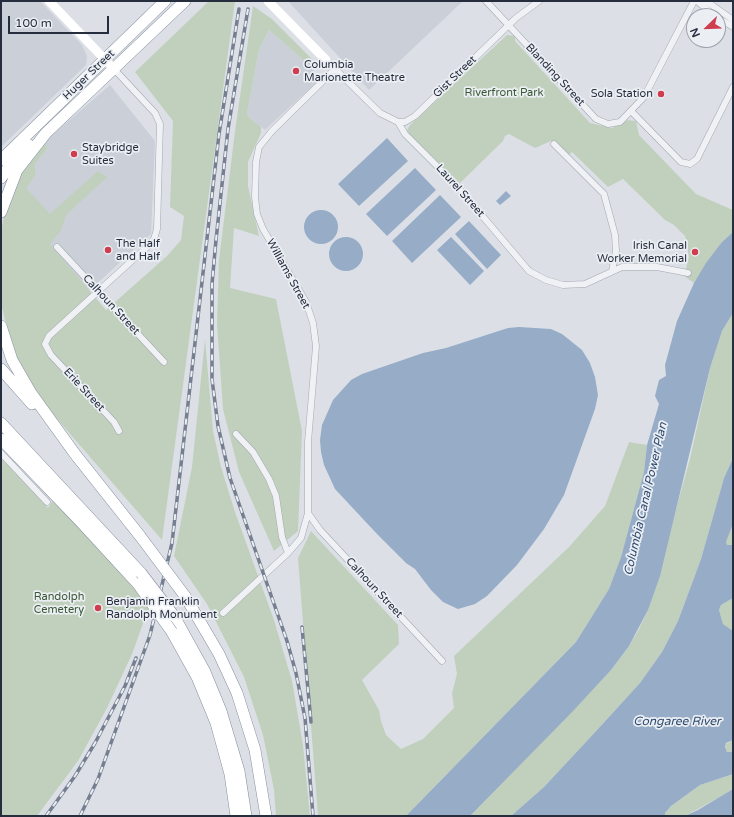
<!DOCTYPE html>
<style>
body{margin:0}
#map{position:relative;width:734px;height:817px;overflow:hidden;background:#dce0e6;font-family:"Varela Round",sans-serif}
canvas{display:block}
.frame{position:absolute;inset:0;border:2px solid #262d3d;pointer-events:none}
.north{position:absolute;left:686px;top:8px;width:40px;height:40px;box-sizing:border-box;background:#ebeff4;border:1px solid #9ca1ab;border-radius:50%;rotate:247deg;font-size:11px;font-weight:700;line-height:16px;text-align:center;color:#262d3d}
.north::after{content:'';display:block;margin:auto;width:14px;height:18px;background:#cf3e4f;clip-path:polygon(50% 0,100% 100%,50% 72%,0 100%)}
.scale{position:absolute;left:8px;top:16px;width:101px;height:18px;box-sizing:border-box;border:2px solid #262d3d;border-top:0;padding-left:5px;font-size:12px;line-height:14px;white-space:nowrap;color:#262d3d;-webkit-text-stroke:3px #ebeff4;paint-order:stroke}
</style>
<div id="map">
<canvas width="734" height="817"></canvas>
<div class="frame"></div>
<div class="north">N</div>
<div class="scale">100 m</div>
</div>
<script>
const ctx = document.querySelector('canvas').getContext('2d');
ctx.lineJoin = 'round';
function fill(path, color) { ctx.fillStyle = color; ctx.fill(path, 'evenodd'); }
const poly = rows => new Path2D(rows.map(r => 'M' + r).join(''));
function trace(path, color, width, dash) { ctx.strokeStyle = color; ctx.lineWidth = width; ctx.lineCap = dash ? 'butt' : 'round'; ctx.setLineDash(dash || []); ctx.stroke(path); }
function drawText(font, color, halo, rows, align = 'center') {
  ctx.font = font + ' "Varela Round",sans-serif'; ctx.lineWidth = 3.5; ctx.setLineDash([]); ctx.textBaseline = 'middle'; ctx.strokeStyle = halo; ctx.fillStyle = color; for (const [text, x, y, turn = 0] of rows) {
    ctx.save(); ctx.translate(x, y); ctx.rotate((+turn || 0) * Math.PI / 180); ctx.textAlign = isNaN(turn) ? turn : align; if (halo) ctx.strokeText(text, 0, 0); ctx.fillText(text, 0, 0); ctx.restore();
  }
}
const built = poly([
 [1,1,40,1,82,45,87,56,86,65,1,147],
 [288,1,463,1,369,90],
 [269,30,309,65,320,79,265,130,251,119,247,113,259,50],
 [110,85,155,141,151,234,89,291,50,244,25,188,36,175,35,164,48,148,44,142]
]);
const green = poly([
 [209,1,235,1,162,540,64,427,37,395,24,373,12,347,1,304,1,232,5,210,21,169,44,142,48,148,35,164,36,175,26,188,50,214,98,171,107,177,66,215,61,230,50,244,106,310,167,256,181,240,184,216,170,207,173,121,135,72],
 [253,6,272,19,313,60,309,65,269,30,259,50,247,113,250,118,261,127,261,133,248,162,248,186,259,236,234,228,230,288,276,299,302,431,298,531,274,551,239,472,223,409,217,324,219,260,235,131],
 [507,35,515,36,515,41,590,123,612,128,628,120,636,121,639,135,696,194,733,210,733,232,722,242,694,283,684,276,689,257,685,236,674,225,665,220,623,179,608,187,572,152,569,155,556,143,551,141,535,148,509,134,505,136,503,141,460,183,409,134,407,130,410,125],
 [733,313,733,458,724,478,701,559,678,621,662,652,640,683,598,729,544,787,511,816,470,816,611,670,629,646,639,629,648,610,690,459,710,368,722,331],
 [205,339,213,431,221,467,235,512,274,620,292,681,303,745,310,816,276,816,274,790,263,735,244,677,207,604,174,556,192,467],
 [629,442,647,445,644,472,621,557,609,589,576,642,406,816,318,816,298,558,311,531,398,625,399,644,362,680,379,710,381,721,386,735,401,749,423,739,454,708,452,693,457,674,454,656,569,547,605,506],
 [1,458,48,508,53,500,122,570,149,607,132,654,107,708,78,761,37,816,1,816],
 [733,524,733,545,731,546,727,545,726,542],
 [733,598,733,631,723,624,719,610,721,605],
 [733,740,733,752,728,752,725,750,726,744],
 [733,774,733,789,718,798,685,816,665,816,665,813,671,806,700,785]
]);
const water = poly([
 [387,138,408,161,359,206,338,184],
 [415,168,436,190,387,236,366,214],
 [506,191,511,196,500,205,496,201],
 [440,195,461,217,412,263,392,241],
 '304 227a17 17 0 1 1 34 0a17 17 0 1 1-34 0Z',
 [469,221,501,255,487,269,455,234],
 [733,232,733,313,722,331,710,368,660,576,648,610,629,646,611,670,573,711,470,816,406,816,576,642,609,589,621,557,644,472,647,445,659,404,655,396,659,380,666,376,665,365,677,321,694,283,706,263,722,242],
 [451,237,484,271,470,285,437,250],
 '329 254a17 17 0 1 1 34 0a17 17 0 1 1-34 0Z',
 [519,327,551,329,562,334,582,350,590,363,595,377,598,395,595,409,564,495,544,529,517,565,487,596,475,604,458,609,443,602,431,590,415,569,406,563,377,534,335,489,324,465,321,452,320,440,322,425,333,400,351,380,362,374,423,353,446,348,508,328],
 [733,458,733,524,726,542,727,545,733,545,733,598,721,605,719,610,723,624,733,631,733,740,726,743,725,747,727,752,733,752,733,774,700,785,671,806,665,813,665,816,511,816,544,787,598,729,640,683,662,652,678,621,701,559,724,478],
 [733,789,733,816,685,816,698,810]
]);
const street = poly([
 [486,1,596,119,608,124,620,122,644,97,694,1],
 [697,1,715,16],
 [706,1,733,20],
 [718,18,733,27],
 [326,60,380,113,398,122,405,134,457,186,529,271,546,280,563,285,585,284,622,267,657,267,688,273],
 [114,69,155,113,160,124,157,229,154,239,148,246,49,336,45,344,51,355,114,422,119,431],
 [631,111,681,162,690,164,697,159,733,87],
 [398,122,405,122,415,116,516,18,539,1],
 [554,144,604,194,615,235,616,251,612,271],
 [57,247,164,362],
 [236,434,253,452,269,479,276,496,282,537,288,553],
 [1,453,47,502],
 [308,513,320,530,442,661],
 [223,613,288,553,301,538,308,513,308,442,316,346,313,323,306,302,263,229,257,214,255,197,256,162,259,147,272,131,335,69]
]);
const secondary = poly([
 [49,1,114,69],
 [268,1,326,60]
]);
const highway = poly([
 [1,160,165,1],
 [1,178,17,155,29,145],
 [1,212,17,170,46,133,185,1],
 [1,326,12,360,31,393,75,454,140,536],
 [1,369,32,404],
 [1,423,141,573],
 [1,439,79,520,138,584],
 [185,596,219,654,237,693,255,750,266,816],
 [174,616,205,672,221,711,239,771,246,816],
 [172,632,197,677,216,723,230,774,236,816]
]);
const rail = poly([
 [248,9,228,129,216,240,212,284,212,379,218,426,230,478,287,641,296,673,305,718,313,816],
 [302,627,311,722],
 [46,816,75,776,95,743,125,686,136,658],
 [80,816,98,779,150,635,172,543,219,134,239,9]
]);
const highwayBridge = poly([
 [140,536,185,596],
 [141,573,174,616],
 [138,584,172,632]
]);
const markers = [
 [296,71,4,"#cf3e4f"],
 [661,94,4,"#cf3e4f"],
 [74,154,4,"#cf3e4f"],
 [108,250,4,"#cf3e4f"],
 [695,252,4,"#cf3e4f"],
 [98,608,4,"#cf3e4f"]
];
const poiNames = [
 ["Columbia",304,65],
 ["Marionette Theatre",304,78],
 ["Sola Station",653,94,"right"],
 ["Staybridge",82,148],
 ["Suites",82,161],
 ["The Half",116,244],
 ["and Half",116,257],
 ["Irish Canal",687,246,"right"],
 ["Worker Memorial",687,259,"right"],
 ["Benjamin Franklin",106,602],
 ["Randolph Monument",106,615]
];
const streetNames = [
 ["Huger Street",89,75,-44],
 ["Blanding Street",555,75,47],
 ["Gist Street",455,77,-44],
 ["Laurel Street",460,191,48],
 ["Williams Street",288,274,61],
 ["Calhoun Street",111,305,47],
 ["Erie Street",84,390,47],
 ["Calhoun Street",374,588,47]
];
const parkNames = [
 ["Riverfront Park",504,93],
 ["Randolph",59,597],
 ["Cemetery",59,610]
];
const waterNames = [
 ["Columbia Canal Power Plan",646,499,-77],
 ["Congaree River",677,722]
];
fill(built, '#cacfd8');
fill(green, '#c1d0bd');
fill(water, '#96acc7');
trace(street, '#a2a7b0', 7);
trace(highway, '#838d9d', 12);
trace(street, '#eff1f5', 6);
trace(secondary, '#fff', 9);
trace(highway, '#fff', 11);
trace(rail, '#757f90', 3.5);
trace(rail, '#ebeff4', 2, [6]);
trace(highwayBridge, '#838d9d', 12, []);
trace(highwayBridge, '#fff', 11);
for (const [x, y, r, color] of markers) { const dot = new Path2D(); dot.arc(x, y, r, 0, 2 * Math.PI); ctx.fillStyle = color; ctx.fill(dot); trace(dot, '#ebeff4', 1.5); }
drawText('11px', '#262d3d', '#ebeff4', poiNames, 'left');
drawText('11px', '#262d3d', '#ebeff4', streetNames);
drawText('11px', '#395833', '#ebeff4', parkNames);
drawText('italic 12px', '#304b71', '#ebeff4', waterNames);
</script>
